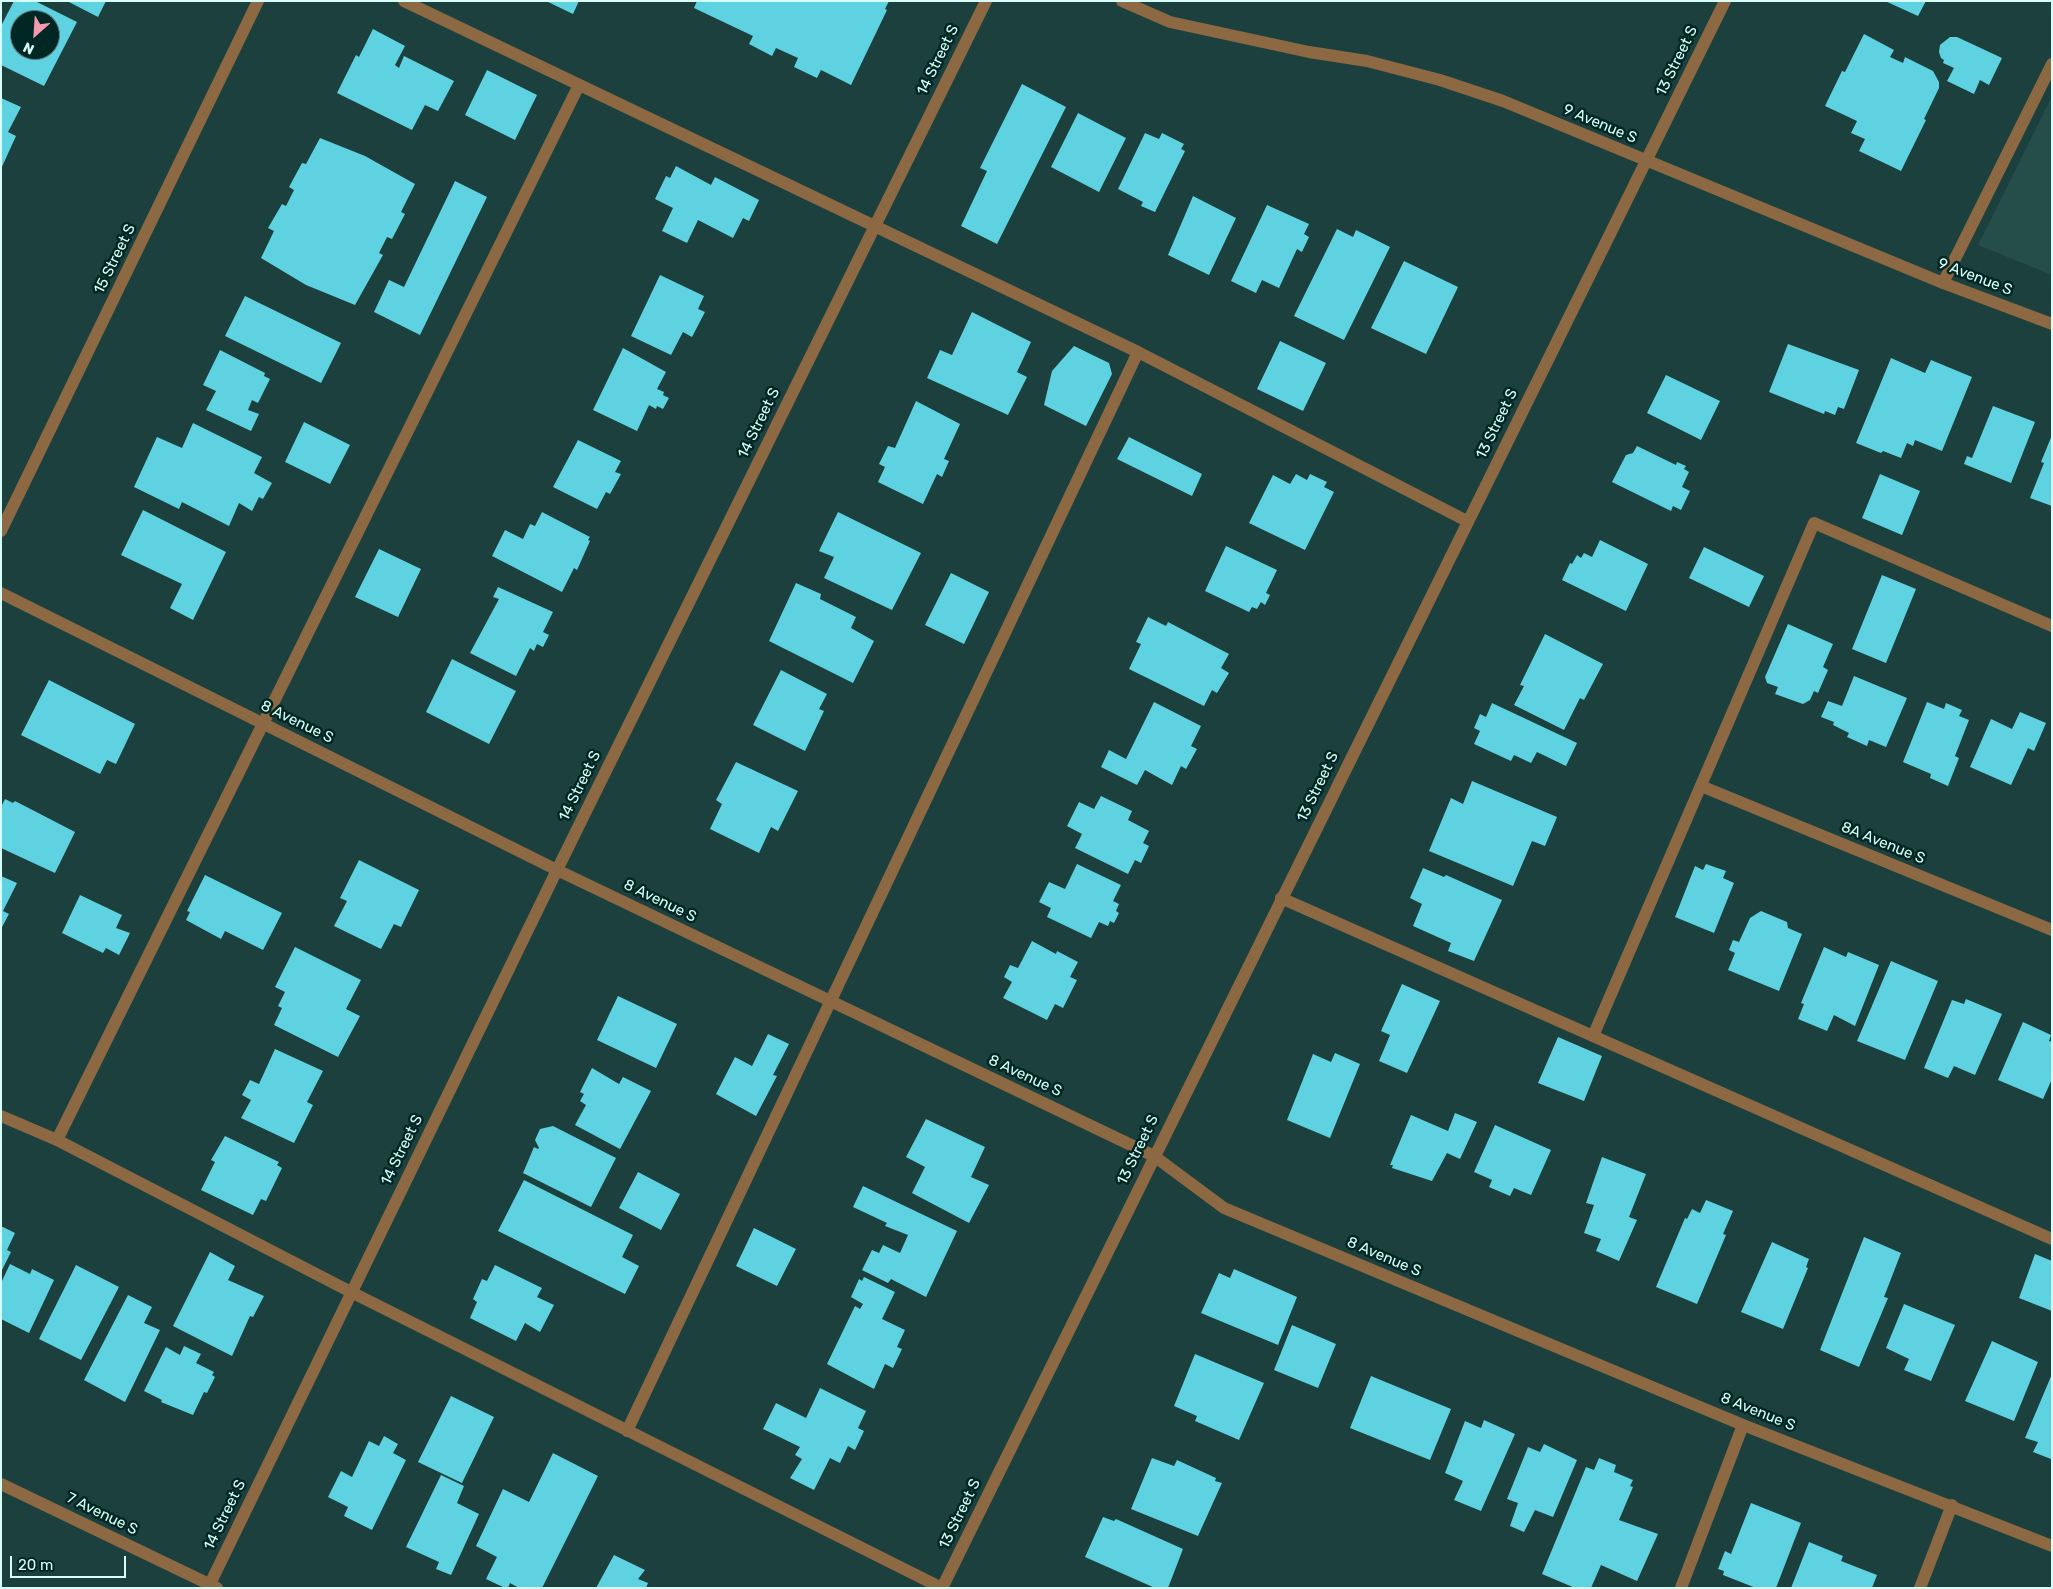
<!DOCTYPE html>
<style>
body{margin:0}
#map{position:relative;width:2053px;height:1589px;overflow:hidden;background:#1c403d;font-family:Rubik,sans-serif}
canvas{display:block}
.frame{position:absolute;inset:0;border:2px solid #d6fff9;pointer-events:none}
.north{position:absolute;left:10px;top:10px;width:50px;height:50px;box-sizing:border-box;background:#002724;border:1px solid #567d79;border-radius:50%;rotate:206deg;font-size:14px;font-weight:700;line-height:20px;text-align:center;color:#d6fff9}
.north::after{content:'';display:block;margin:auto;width:18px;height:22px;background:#f39aac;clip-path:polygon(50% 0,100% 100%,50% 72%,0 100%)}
.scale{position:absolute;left:10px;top:1556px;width:116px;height:22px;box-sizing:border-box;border:2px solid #d6fff9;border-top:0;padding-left:6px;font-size:15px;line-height:18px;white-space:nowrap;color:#d6fff9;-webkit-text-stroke:4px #002724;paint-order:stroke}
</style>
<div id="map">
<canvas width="2053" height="1589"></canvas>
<div class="frame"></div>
<div class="north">N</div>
<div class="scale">20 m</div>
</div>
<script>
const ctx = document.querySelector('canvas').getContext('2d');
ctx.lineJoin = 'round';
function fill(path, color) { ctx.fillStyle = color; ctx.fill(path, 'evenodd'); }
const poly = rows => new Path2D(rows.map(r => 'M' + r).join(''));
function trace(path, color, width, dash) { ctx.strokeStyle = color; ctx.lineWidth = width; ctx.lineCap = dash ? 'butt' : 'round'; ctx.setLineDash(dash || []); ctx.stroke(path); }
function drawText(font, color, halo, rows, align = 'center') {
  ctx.font = font + ' Rubik,sans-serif'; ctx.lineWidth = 5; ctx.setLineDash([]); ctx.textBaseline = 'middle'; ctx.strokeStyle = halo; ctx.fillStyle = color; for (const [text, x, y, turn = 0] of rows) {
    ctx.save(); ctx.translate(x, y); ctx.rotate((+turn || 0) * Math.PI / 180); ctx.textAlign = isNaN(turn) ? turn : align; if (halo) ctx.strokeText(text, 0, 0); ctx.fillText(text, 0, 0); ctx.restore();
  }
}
const built = poly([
 [2052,96,2052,275,1978,245]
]);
const building = poly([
 [14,1,35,1,77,22,44,86,1,65,1,26],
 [20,20,50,20,50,50,20,50],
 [67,1,106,1,98,17],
 [546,1,579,1,573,14],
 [697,1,889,1,885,9,887,10,851,85,821,70,817,78,794,67,798,58,776,48,772,56,749,44,753,36,694,8],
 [1885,1,1926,1,1918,16],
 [373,29,405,46,395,65,399,68,404,56,454,81,438,111,425,105,412,130,337,93,356,55,359,57],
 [1864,34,1894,50,1890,57,1903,63,1905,57,1933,71,1939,82,1939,88,1924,119,1926,120,1901,171,1859,151,1865,139,1851,133,1857,121,1825,106,1842,71,1845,72],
 [1950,37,1957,37,2002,58,1989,85,1980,80,1974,94,1947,81,1954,68,1943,63,1944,60,1941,58,1939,52,1940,45],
 [487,70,537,95,515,140,465,115],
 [1022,84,1066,107,997,244,961,226,987,171,980,168],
 [1,98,21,107,8,132,16,136,1,169],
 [1078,113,1126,138,1099,192,1051,167],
 [1145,133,1159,139,1162,133,1184,144,1181,149,1185,151,1155,212,1141,206,1143,202,1118,189],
 [320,138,365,156,415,184,401,212,405,214,392,239,387,237,379,253,383,255,355,305,306,285,261,258,274,231,268,228,282,204,286,206,294,190,289,187,302,163,306,164],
 [676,166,711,185,715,177,759,200,749,221,743,218,733,238,698,220,687,243,662,231,673,208,655,199,666,176,670,178],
 [455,181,487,197,420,335,374,312,389,280,404,287],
 [1193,196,1236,218,1209,275,1168,255],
 [1267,205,1309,224,1304,234,1309,237,1302,252,1297,249,1279,288,1262,280,1256,293,1231,281],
 [1337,229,1353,237,1356,230,1390,247,1344,340,1294,316],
 [1404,261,1458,287,1426,354,1371,328],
 [660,275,704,296,698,309,705,312,692,337,683,332,671,355,631,336],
 [245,296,341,343,321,383,225,336],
 [972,312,1031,342,1017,372,1027,377,1008,415,927,378,940,350,952,355],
 [1280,341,1326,363,1303,411,1257,389],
 [1788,344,1859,370,1844,409,1838,407,1835,415,1825,411,1824,414,1769,392],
 [1074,346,1109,363,1112,374,1086,426,1044,405,1052,371],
 [623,348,666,372,657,389,664,392,663,395,669,398,663,409,657,406,656,409,649,405,637,431,593,410],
 [220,350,265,373,264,376,270,379,258,403,252,400,248,410,259,414,251,431,206,410,216,391,203,385],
 [1891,358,1925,373,1931,360,1972,377,1942,451,1915,440,1913,446,1907,443,1901,458,1883,451,1881,453,1856,443],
 [1666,375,1720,401,1701,440,1647,413],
 [916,401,960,424,944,459,949,461,942,477,937,474,923,504,878,482,885,467,879,464,888,446,895,448],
 [1993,406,2035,422,2011,483,1964,464,1967,456,1972,458],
 [304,422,350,445,330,484,285,462],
 [193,423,262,457,254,473,272,483,263,499,259,497,252,511,239,503,229,526,182,502,179,509,134,487,157,437,182,448],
 [2052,435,2052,506,2030,498,2044,463,2041,462],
 [1129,437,1202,474,1192,496,1117,459],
 [578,440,621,461,615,472,621,474,610,494,606,492,597,509,553,487],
 [1637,446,1676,465,1677,462,1686,466,1684,469,1689,472,1682,487,1690,491,1681,510,1673,506,1671,511,1612,482,1626,455,1633,453],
 [1296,474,1307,480,1310,474,1327,482,1324,487,1334,492,1305,550,1249,523,1273,475,1290,484],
 [1880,474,1920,491,1902,535,1862,518],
 [143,510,226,552,193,620,170,608,182,584,121,555],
 [542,512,590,537,588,540,590,541,577,570,574,568,562,592,492,556,505,530,523,539,530,524,535,526],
 [838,512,921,553,892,610,824,578,834,557,819,551],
 [1600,540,1648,564,1626,611,1562,580,1570,563,1572,564,1577,555,1581,558,1584,553,1592,557],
 [1226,546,1277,570,1266,593,1270,595,1265,605,1261,602,1257,609,1252,607,1249,612,1205,591],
 [1704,547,1764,576,1749,607,1689,578],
 [379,549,421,569,398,617,355,597],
 [951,573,989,592,964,644,925,625],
 [1882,575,1916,589,1886,663,1852,649],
 [796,583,821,594,820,599,856,617,851,628,874,641,853,683,769,641],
 [498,587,553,612,543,632,549,635,543,647,537,644,534,651,530,648,516,676,470,653,499,599,493,597],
 [1148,617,1166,626,1168,622,1229,654,1221,668,1229,673,1217,693,1212,690,1204,706,1129,669,1141,644,1136,642],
 [1788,624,1833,644,1823,667,1828,670,1818,693,1814,691,1810,700,1803,704,1775,694,1778,687,1767,683,1765,677],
 [1545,634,1603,664,1584,700,1580,698,1564,730,1514,705,1524,686,1520,685],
 [452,659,516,691,489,744,426,712],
 [781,670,827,694,819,709,824,711,805,751,753,725],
 [1854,676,1907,698,1886,747,1869,740,1867,746,1847,737,1849,733,1833,725,1834,722,1821,717,1828,701,1842,706],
 [49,680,135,724,116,764,107,760,100,774,21,735],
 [1154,702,1201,726,1191,746,1197,749,1186,769,1181,766,1172,785,1145,770,1137,785,1101,767,1109,750,1126,759],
 [1927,702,1944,709,1946,703,1962,710,1959,716,1969,720,1955,756,1959,758,1948,786,1930,778,1931,774,1903,762],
 [1492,703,1577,743,1566,766,1537,752,1531,763,1514,755,1511,761,1474,744,1480,731,1474,728,1480,714,1486,717],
 [2020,712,2046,723,2034,751,2028,748,2011,785,1970,767,1991,719,2012,729],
 [736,762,798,791,778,831,771,827,759,853,710,829,722,804,716,800],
 [1472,781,1557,817,1545,846,1532,841,1513,886,1429,851,1451,798,1463,804],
 [1101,796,1132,811,1128,820,1149,831,1143,843,1149,846,1141,863,1135,860,1128,874,1075,848,1082,834,1067,826,1079,802,1094,809],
 [5,799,13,803,15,801,75,832,55,873,1,848,1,807],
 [359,860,419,890,401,927,394,924,381,949,334,926,347,901,340,898],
 [1077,864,1121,885,1113,901,1119,904,1116,911,1119,913,1114,923,1110,921,1108,926,1099,922,1091,938,1047,917,1051,908,1039,902,1049,882,1065,889],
 [1706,864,1726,871,1723,878,1734,883,1714,933,1675,917,1695,866,1703,870],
 [1423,868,1444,877,1446,875,1502,900,1474,961,1448,951,1451,943,1413,926,1422,904,1410,898],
 [205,875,282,913,263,950,225,931,221,939,186,920,190,912,187,911],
 [1,876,17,883,3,911,9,914,1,929],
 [80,895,122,915,116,928,130,933,119,955,106,948,103,953,62,933],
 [1761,911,1787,922,1788,928,1802,934,1779,991,1728,970,1735,953,1729,950,1733,940,1739,942,1750,918],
 [1032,941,1056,954,1057,951,1078,962,1070,977,1077,980,1063,1008,1055,1004,1047,1020,1003,998,1012,982,1004,977,1010,965,1018,968],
 [295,947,361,980,346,1009,360,1016,338,1057,274,1025,282,1008,278,1006,285,992,275,987],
 [1824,947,1846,957,1848,952,1879,965,1855,1026,1834,1015,1827,1031,1798,1019,1804,1004,1801,1003],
 [1891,961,1938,981,1905,1060,1857,1041],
 [1402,984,1440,1001,1407,1073,1379,1061,1390,1035,1381,1031],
 [618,996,677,1024,656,1068,597,1040],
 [1966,999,2002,1014,1975,1075,1954,1066,1948,1078,1924,1068,1952,1000,1964,1004],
 [2023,1022,2051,1035,2049,1041,2052,1042,2052,1079,2043,1099,1998,1080],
 [768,1034,789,1044,773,1075,777,1076,756,1116,716,1094,735,1057,752,1066],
 [1558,1037,1602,1056,1584,1101,1538,1083],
 [275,1049,323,1071,307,1102,313,1105,294,1143,241,1118,251,1100,242,1095,250,1080,259,1084],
 [1335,1053,1360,1064,1330,1138,1287,1120,1313,1054,1331,1062],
 [592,1068,619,1084,623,1077,651,1091,620,1149,575,1125,586,1105,580,1101,584,1094,580,1092],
 [1455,1113,1477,1122,1460,1159,1447,1153,1432,1181,1392,1168,1393,1165,1390,1165,1411,1115,1448,1131],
 [926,1119,985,1147,971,1177,989,1185,969,1223,912,1193,925,1167,906,1157],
 [1495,1125,1551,1150,1531,1195,1514,1188,1510,1196,1489,1187,1492,1180,1474,1172],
 [553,1126,616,1158,591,1207,523,1173,534,1147,538,1149,539,1148,535,1140,540,1129],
 [225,1136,279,1162,277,1165,282,1168,266,1201,261,1199,253,1215,201,1190,215,1162,211,1160],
 [1602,1157,1646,1174,1629,1217,1637,1220,1619,1261,1596,1251,1601,1239,1584,1233,1594,1205,1586,1203],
 [638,1172,680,1194,661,1230,619,1208],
 [524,1180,633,1235,622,1257,639,1266,625,1294,498,1231],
 [863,1186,957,1231,926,1297,891,1279,888,1283,862,1270,872,1250,879,1253,883,1245,900,1253,908,1235,885,1226,887,1223,853,1207],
 [1706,1200,1733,1211,1723,1234,1726,1235,1697,1304,1656,1287,1685,1218,1687,1219,1692,1209,1700,1213],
 [1,1226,15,1233,7,1250,11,1252,1,1272],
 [754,1228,796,1249,777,1286,736,1266],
 [1864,1237,1901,1253,1884,1297,1888,1298,1859,1367,1820,1350],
 [1772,1242,1809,1259,1806,1267,1808,1268,1783,1329,1741,1312],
 [210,1252,235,1266,228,1280,264,1296,253,1317,250,1316,232,1356,173,1326],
 [2035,1254,2052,1261,2052,1311,2019,1298],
 [10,1264,30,1274,32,1269,54,1280,29,1333,1,1319,1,1283],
 [76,1265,119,1287,81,1360,39,1339],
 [495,1265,542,1288,537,1297,554,1305,540,1332,525,1323,516,1341,470,1318,477,1302,473,1299,482,1279,487,1281],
 [1234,1269,1297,1297,1278,1345,1201,1313,1219,1273,1230,1278],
 [864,1277,895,1292,882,1319,905,1330,897,1347,902,1349,893,1368,885,1364,874,1389,827,1364,855,1306,860,1309,863,1304,851,1297,859,1279,862,1281],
 [128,1295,152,1307,144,1323,160,1330,125,1402,84,1380],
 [1904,1304,1955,1325,1931,1381,1904,1370,1909,1359,1886,1348],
 [1292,1325,1336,1344,1318,1388,1274,1370],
 [1992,1341,2038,1362,2014,1421,1965,1401],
 [184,1346,201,1354,196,1363,214,1372,212,1375,215,1377,207,1393,204,1392,193,1415,161,1402,162,1400,144,1391,166,1347,180,1355],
 [1195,1354,1264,1383,1239,1440,1195,1421,1197,1416,1174,1406],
 [2052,1374,2052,1457,2051,1459,2033,1452,2038,1442,2025,1438],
 [1371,1376,1451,1409,1430,1460,1350,1428],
 [820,1388,866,1411,858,1428,864,1431,855,1450,848,1446,840,1463,830,1458,814,1490,790,1478,802,1459,795,1455,800,1447,763,1429,776,1403,806,1418],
 [451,1396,494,1417,462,1483,418,1462],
 [1484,1420,1515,1434,1481,1511,1454,1500,1463,1481,1445,1473,1465,1421,1481,1428],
 [384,1436,398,1444,393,1453,406,1460,372,1530,344,1516,348,1507,328,1497,341,1471,352,1477,369,1441,379,1446],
 [1544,1444,1577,1460,1553,1517,1535,1510,1524,1532,1510,1526,1518,1503,1507,1499,1528,1447,1540,1452],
 [553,1453,598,1476,542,1588,519,1588,510,1583,508,1588,505,1588,486,1579,497,1557,476,1546,503,1489,529,1502],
 [1152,1458,1174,1466,1177,1460,1216,1478,1215,1481,1222,1483,1198,1536,1131,1509],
 [1599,1458,1616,1465,1614,1472,1633,1480,1630,1486,1633,1487,1619,1520,1658,1534,1637,1581,1601,1565,1591,1588,1575,1588,1542,1574,1586,1467,1594,1470],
 [441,1475,464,1486,457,1503,479,1514,451,1575,436,1569,439,1562,406,1547],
 [1751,1503,1801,1523,1776,1588,1756,1588,1723,1575,1724,1571,1718,1569,1725,1551,1731,1554],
 [1103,1517,1114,1521,1116,1519,1183,1549,1168,1588,1155,1588,1085,1557],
 [1809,1542,1843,1556,1841,1561,1877,1575,1872,1588,1791,1588],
 [614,1555,645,1570,638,1579,648,1583,646,1588,596,1588]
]);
const service = poly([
 [404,1,1138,352,1467,521],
 [1943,283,2052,64],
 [1281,898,2052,1239],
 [1593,1036,1814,523,2052,626],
 [1,1116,57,1140,351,1292,942,1588],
 [57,1140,579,85],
 [627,1431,1138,352],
 [1681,1588,1743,1425],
 [1920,1588,1952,1505]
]);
const minor = poly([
 [1122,1,1170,22,1309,52,1367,61,1440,80,1503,101,1943,283,2052,324],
 [1,531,258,1],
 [1,593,557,870,1154,1156,1224,1208,1743,1425,2052,1546],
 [1701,786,2052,930],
 [1,1484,217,1588],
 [208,1588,557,870,986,1]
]);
const tertiary = poly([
 [942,1588,1725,1]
]);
const streetNames = [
 ["14 Street S",938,60,-64],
 ["13 Street S",1677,61,-64],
 ["9 Avenue S",1600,124,23],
 ["15 Street S",115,259,-64],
 ["9 Avenue S",1975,277,21],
 ["14 Street S",759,423,-64],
 ["13 Street S",1497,424,-64],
 ["8 Avenue S",297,722,26],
 ["14 Street S",580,786,-64],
 ["13 Street S",1318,787,-64],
 ["8A Avenue S",1883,843,22],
 ["8 Avenue S",660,901,26],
 ["8 Avenue S",1025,1076,25],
 ["14 Street S",402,1150,-64],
 ["13 Street S",1138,1150,-64],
 ["8 Avenue S",1384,1257,23],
 ["8 Avenue S",1758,1412,22],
 ["7 Avenue S",102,1514,26],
 ["13 Street S",960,1514,-64],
 ["14 Street S",225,1515,-64]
];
fill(built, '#254e4a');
fill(building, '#5ed2e1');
trace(service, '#8c6843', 12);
trace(minor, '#8c6843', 12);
trace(tertiary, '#8c6843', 12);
drawText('15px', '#d6fff9', '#002724', streetNames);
</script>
